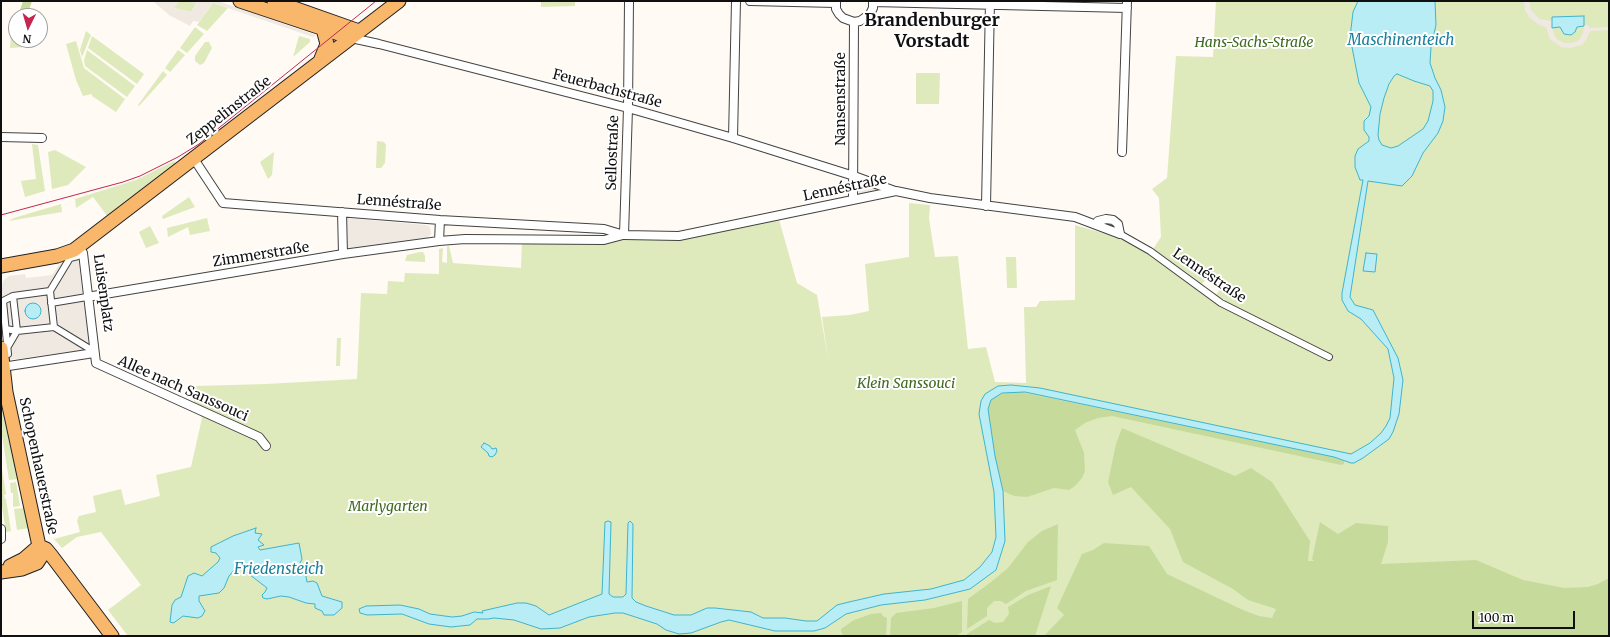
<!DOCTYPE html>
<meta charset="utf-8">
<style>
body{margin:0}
#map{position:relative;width:1610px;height:637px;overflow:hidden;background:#fffaf3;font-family:Merriweather,serif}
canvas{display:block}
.frame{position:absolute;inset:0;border:2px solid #101010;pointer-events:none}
.north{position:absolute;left:8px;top:8px;width:40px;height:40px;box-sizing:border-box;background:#fff;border:1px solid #9f9f9f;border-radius:50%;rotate:185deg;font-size:11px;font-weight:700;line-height:16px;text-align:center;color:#101010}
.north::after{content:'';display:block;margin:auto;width:14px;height:18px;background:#c12750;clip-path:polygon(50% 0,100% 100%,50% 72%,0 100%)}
.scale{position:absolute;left:1472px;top:611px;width:103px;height:18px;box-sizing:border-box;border:2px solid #101010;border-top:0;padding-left:5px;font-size:12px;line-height:14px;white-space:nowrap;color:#101010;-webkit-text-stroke:3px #fff;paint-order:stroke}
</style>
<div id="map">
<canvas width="1610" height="637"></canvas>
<div class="frame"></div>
<div class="north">N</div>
<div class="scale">100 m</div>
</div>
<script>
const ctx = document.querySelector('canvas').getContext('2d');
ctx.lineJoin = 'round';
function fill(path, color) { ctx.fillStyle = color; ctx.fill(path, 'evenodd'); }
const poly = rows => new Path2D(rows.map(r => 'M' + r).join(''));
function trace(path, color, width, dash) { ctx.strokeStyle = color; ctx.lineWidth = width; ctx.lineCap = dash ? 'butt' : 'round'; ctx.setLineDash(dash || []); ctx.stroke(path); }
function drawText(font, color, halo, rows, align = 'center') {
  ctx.font = font + ' Merriweather,serif'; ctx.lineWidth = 4; ctx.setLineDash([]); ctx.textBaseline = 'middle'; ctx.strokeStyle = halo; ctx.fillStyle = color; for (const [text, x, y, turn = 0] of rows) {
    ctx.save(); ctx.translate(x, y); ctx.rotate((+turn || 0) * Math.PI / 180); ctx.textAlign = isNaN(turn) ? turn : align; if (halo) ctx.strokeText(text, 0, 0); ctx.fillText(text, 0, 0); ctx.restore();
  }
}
const green = poly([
 [179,1,188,1,197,3,191,12,174,8],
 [541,1,575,1,575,6,541,7],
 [1216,1,1609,1,1609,636,128,636,108,610,141,585,101,532,77,537,62,548,54,539,80,532,77,521,79,516,96,512,93,496,121,489,125,505,160,496,156,475,191,467,202,418,193,407,196,386,266,384,357,379,361,293,387,294,388,281,404,282,405,273,439,274,439,249,443,248,442,262,447,263,447,247,449,246,453,263,521,268,522,240,604,240,679,236,778,216,797,283,817,295,828,358,822,317,850,315,869,311,865,264,909,257,909,203,930,205,929,218,935,257,958,256,968,349,986,347,995,382,1026,383,1024,307,1036,307,1040,301,1075,300,1075,225,1120,238,1136,246,1222,306,1225,300,1216,295,1221,288,1211,280,1212,278,1208,276,1202,284,1153,249,1161,237,1159,198,1152,189,1167,178,1176,56,1213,57],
 [213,3,228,8,207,31,197,25],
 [16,21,16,40,24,40,25,47,10,48,12,22],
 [195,27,204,34,187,53,180,48],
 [86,31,91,35,82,57,80,50],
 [92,36,144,74,137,84,88,48],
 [299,36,310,39,310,42,293,57],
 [76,41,84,68,125,99,116,112,92,96,92,94,83,96,76,80,66,44],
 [205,42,209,42,212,48,204,63,200,65,195,61,195,56],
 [87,50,135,86,127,97,85,66,84,60],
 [178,50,185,55,170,72,165,68],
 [163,71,167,75,139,106,138,105],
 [916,73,940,73,939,104,916,104],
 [377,141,384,142,386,145,385,163,381,168,376,168],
 [32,144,38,145,45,191,25,197,21,181,36,179],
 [55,150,86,167,68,185,52,189,48,152],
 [274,152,272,175,268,179,260,162],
 [174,161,177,165,108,217,93,197,76,208,75,199,136,180],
 [189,197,195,207,163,219,162,216],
 [61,204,62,212,8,221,14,218],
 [207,218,210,231,190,235,188,227,168,237,167,228],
 [150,226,159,243,146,248,139,232],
 [420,252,423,252,425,256,425,262,405,261,407,255],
 [1006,257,1016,257,1017,288,1007,288],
 [337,338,341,338,340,366,336,366],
 [1,402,8,435,18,479,9,480,1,429,3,429,1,425],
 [1,463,6,494,4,495,5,499,6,499,11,531,6,532,1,500],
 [16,482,20,506,13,507,13,493,11,493,10,483],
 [24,508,29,528,17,530,14,509]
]);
const forest = poly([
 [23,1,32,1,27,16,18,16],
 [1016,391,1334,457,1344,461,1344,464,1341,465,1112,416,1098,418,1085,423,1075,430,1084,453,1085,471,1082,478,1075,486,1069,490,1054,488,1027,497,1014,496,1003,491,995,456,988,409,991,400,996,395],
 [1122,428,1235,476,1251,468,1272,482,1310,541,1308,561,1314,561,1312,559,1320,522,1338,534,1356,523,1388,526,1388,542,1381,564,1476,560,1523,580,1564,588,1588,587,1598,584,1609,578,1609,636,1044,636,1064,615,1057,608,1082,554,1093,550,1104,543,1149,546,1167,574,1243,610,1259,616,1272,618,1276,609,1248,600,1233,589,1183,562,1170,529,1131,487,1113,495,1108,482,1116,444],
 [1058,524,1057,580,1026,591,1006,604,1001,601,994,601,987,608,987,616,967,629,968,599,991,582,1008,568,1028,542,1042,531],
 [1051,586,1035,636,967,636,967,634,989,620,995,623,1003,622,1009,614,1008,607,1028,595],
 [962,601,962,632,956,636,890,636,891,618,896,613,934,608],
 [881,613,883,616,887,618,886,636,844,636,841,632,841,629,854,620,871,614]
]);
const plaza = poly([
 [153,1,179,1,174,8,191,12,197,4,188,1,218,1,316,35,313,37,213,3,199,22,193,21,190,26,169,15],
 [1524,1,1529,1,1531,10,1540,19,1552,21,1554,35,1558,40,1564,43,1572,43,1579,40,1583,33,1584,25,1588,25,1590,28,1609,27,1609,30,1590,31,1586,40,1582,45,1570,48,1561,47,1550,39,1546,27,1539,25,1529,17,1525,10],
 [859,181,877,189,877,190,860,194,857,191,857,185],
 [347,218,426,225,430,227,431,234,426,239,345,251,346,219],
 [78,256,90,349,9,360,1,291,3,281,9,276,25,274,26,278,52,275,62,260]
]);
const water = poly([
 [1358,1,1435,1,1436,25,1431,47,1430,63,1435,78,1441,90,1445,107,1443,121,1438,133,1423,153,1412,176,1402,186,1368,181,1350,297,1355,305,1373,310,1398,358,1403,380,1399,414,1393,432,1389,439,1363,458,1354,463,1351,463,1334,457,1025,392,1002,393,991,400,988,409,995,456,1003,491,1005,541,996,570,970,589,925,600,881,605,846,614,825,628,814,631,775,631,729,620,721,622,691,633,679,634,666,630,657,624,623,613,615,613,589,617,560,628,541,629,514,620,494,618,488,619,477,619,470,625,451,627,429,624,402,614,367,615,360,613,359,609,366,606,400,605,419,609,430,614,452,617,462,616,474,612,483,613,482,611,517,603,526,603,536,606,549,615,602,594,605,522,608,521,611,522,609,594,613,597,623,597,626,594,628,523,630,521,633,524,632,598,636,602,646,606,674,615,691,615,707,608,715,608,751,612,763,618,785,618,806,621,817,621,837,605,849,602,884,594,931,589,964,580,980,567,992,552,996,537,994,492,979,414,981,401,985,394,998,386,1011,385,1040,388,1351,454,1370,443,1381,433,1386,426,1390,418,1394,378,1388,349,1361,319,1348,311,1342,300,1342,293,1363,180,1360,180,1355,167,1355,156,1358,149,1369,141,1369,137,1364,130,1364,121,1369,116,1371,107,1359,83,1350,37,1353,12,1358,1],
 [1397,74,1414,81,1430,86,1433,91,1433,101,1428,121,1423,129,1398,146,1391,148,1382,145,1379,140,1378,135,1380,114,1384,98,1389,84,1394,76,1397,74],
 [1584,16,1584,26,1577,27,1575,32,1571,35,1564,34,1560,27,1552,28,1552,17,1584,16],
 [1366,253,1377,254,1375,272,1363,271,1366,253],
 '25 311a8 8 0 1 1 16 0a8 8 0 1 1-16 0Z',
 [484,443,490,446,492,449,496,448,497,451,495,455,492,457,489,456,488,453,481,447,484,443],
 [256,528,255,533,262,534,258,540,264,545,258,547,260,550,299,543,302,559,300,563,304,566,307,582,313,581,317,583,322,596,342,602,342,608,334,615,324,615,322,611,315,608,315,604,306,603,289,597,281,596,267,599,263,598,262,595,265,592,267,588,245,571,236,568,229,576,224,588,219,593,199,596,199,601,205,611,202,616,198,618,183,616,175,622,173,623,170,622,172,605,175,600,181,597,188,576,194,573,202,576,218,562,220,558,216,553,211,552,211,547,233,536,256,528]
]);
const pedestrian = poly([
 [1120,234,1150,251,1221,303,1329,357],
 [51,303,87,297],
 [54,327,50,291,70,258,78,256],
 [6,329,17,331,54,327,90,349,94,353],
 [7,348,17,331,13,296],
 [8,354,3,301,13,296,50,291]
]);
const minor = poly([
 [750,1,836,3],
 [836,1,836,9,839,14,843,18,854,22,860,21,870,14,873,8,873,1],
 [873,2,1127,8],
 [351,38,379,44,628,108,733,138,854,176,895,191],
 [1,137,42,138],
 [733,138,736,1],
 [1122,152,1127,1],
 [194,159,223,203,440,220,604,229,624,235,679,236,896,191,930,198,1075,217,1120,234],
 [853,199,854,22],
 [986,206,990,1],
 [342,212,343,254],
 [1098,221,1106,219,1113,220,1118,224,1120,234],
 [624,235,628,108,629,1],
 [439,241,440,220],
 [79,247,83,253,96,363,259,437,266,446],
 [87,297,343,254,439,241,465,239,604,240,623,235],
 [2,367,94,353],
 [1,529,1,539]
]);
const primary = poly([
 [240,1,351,38],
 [274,1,359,31],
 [320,61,327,44,323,29],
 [1,266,57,256,74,250,399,1],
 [1,348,6,392,39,546,41,552,41,557,37,563,22,569,1,572],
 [39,546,46,549,51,555,112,636],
 [10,566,24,559,39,546]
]);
const tram = poly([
 [1,215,123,182,140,176,178,157,199,144,376,1]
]);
const parkNames = [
 ["Hans-Sachs-Straße",1254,43],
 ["Klein Sanssouci",906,384],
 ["Marlygarten",388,507]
];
const streetNames = [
 ["Feuerbachstraße",607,89,15],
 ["Nansenstraße",841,99,-90],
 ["Zeppelinstraße",229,111,-38],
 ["Sellostraße",613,153,-88],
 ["Lennéstraße",845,188,-12],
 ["Lennéstraße",399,203,4],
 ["Zimmerstraße",261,255,-9],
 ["Lennéstraße",1209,276,34],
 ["Luisenplatz",103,293,82],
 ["Allee nach Sanssouci",183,389,24],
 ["Schopenhauerstraße",38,466,78]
];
const waterNames = [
 ["Maschinenteich",1401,41],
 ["Friedensteich",279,570]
];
const districtNames = [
 ["Brandenburger",932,21],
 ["Vorstadt",932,42]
];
fill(green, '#deeabc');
fill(forest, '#c6db9b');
fill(plaza, '#f0e9e1');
fill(water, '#b8edf6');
trace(water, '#3fb4cd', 1);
trace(pedestrian, '#434343', 8);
trace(minor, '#434343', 10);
trace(primary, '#212121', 15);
trace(pedestrian, '#fff', 6);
trace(minor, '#fff', 8);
trace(primary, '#f8b76b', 13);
trace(tram, '#c12750', 1);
drawText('italic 14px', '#3f691f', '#fff', parkNames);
drawText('14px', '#101010', '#fff', streetNames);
drawText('italic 15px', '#187f9c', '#fff', waterNames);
drawText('bold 18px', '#101010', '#fff', districtNames);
</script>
